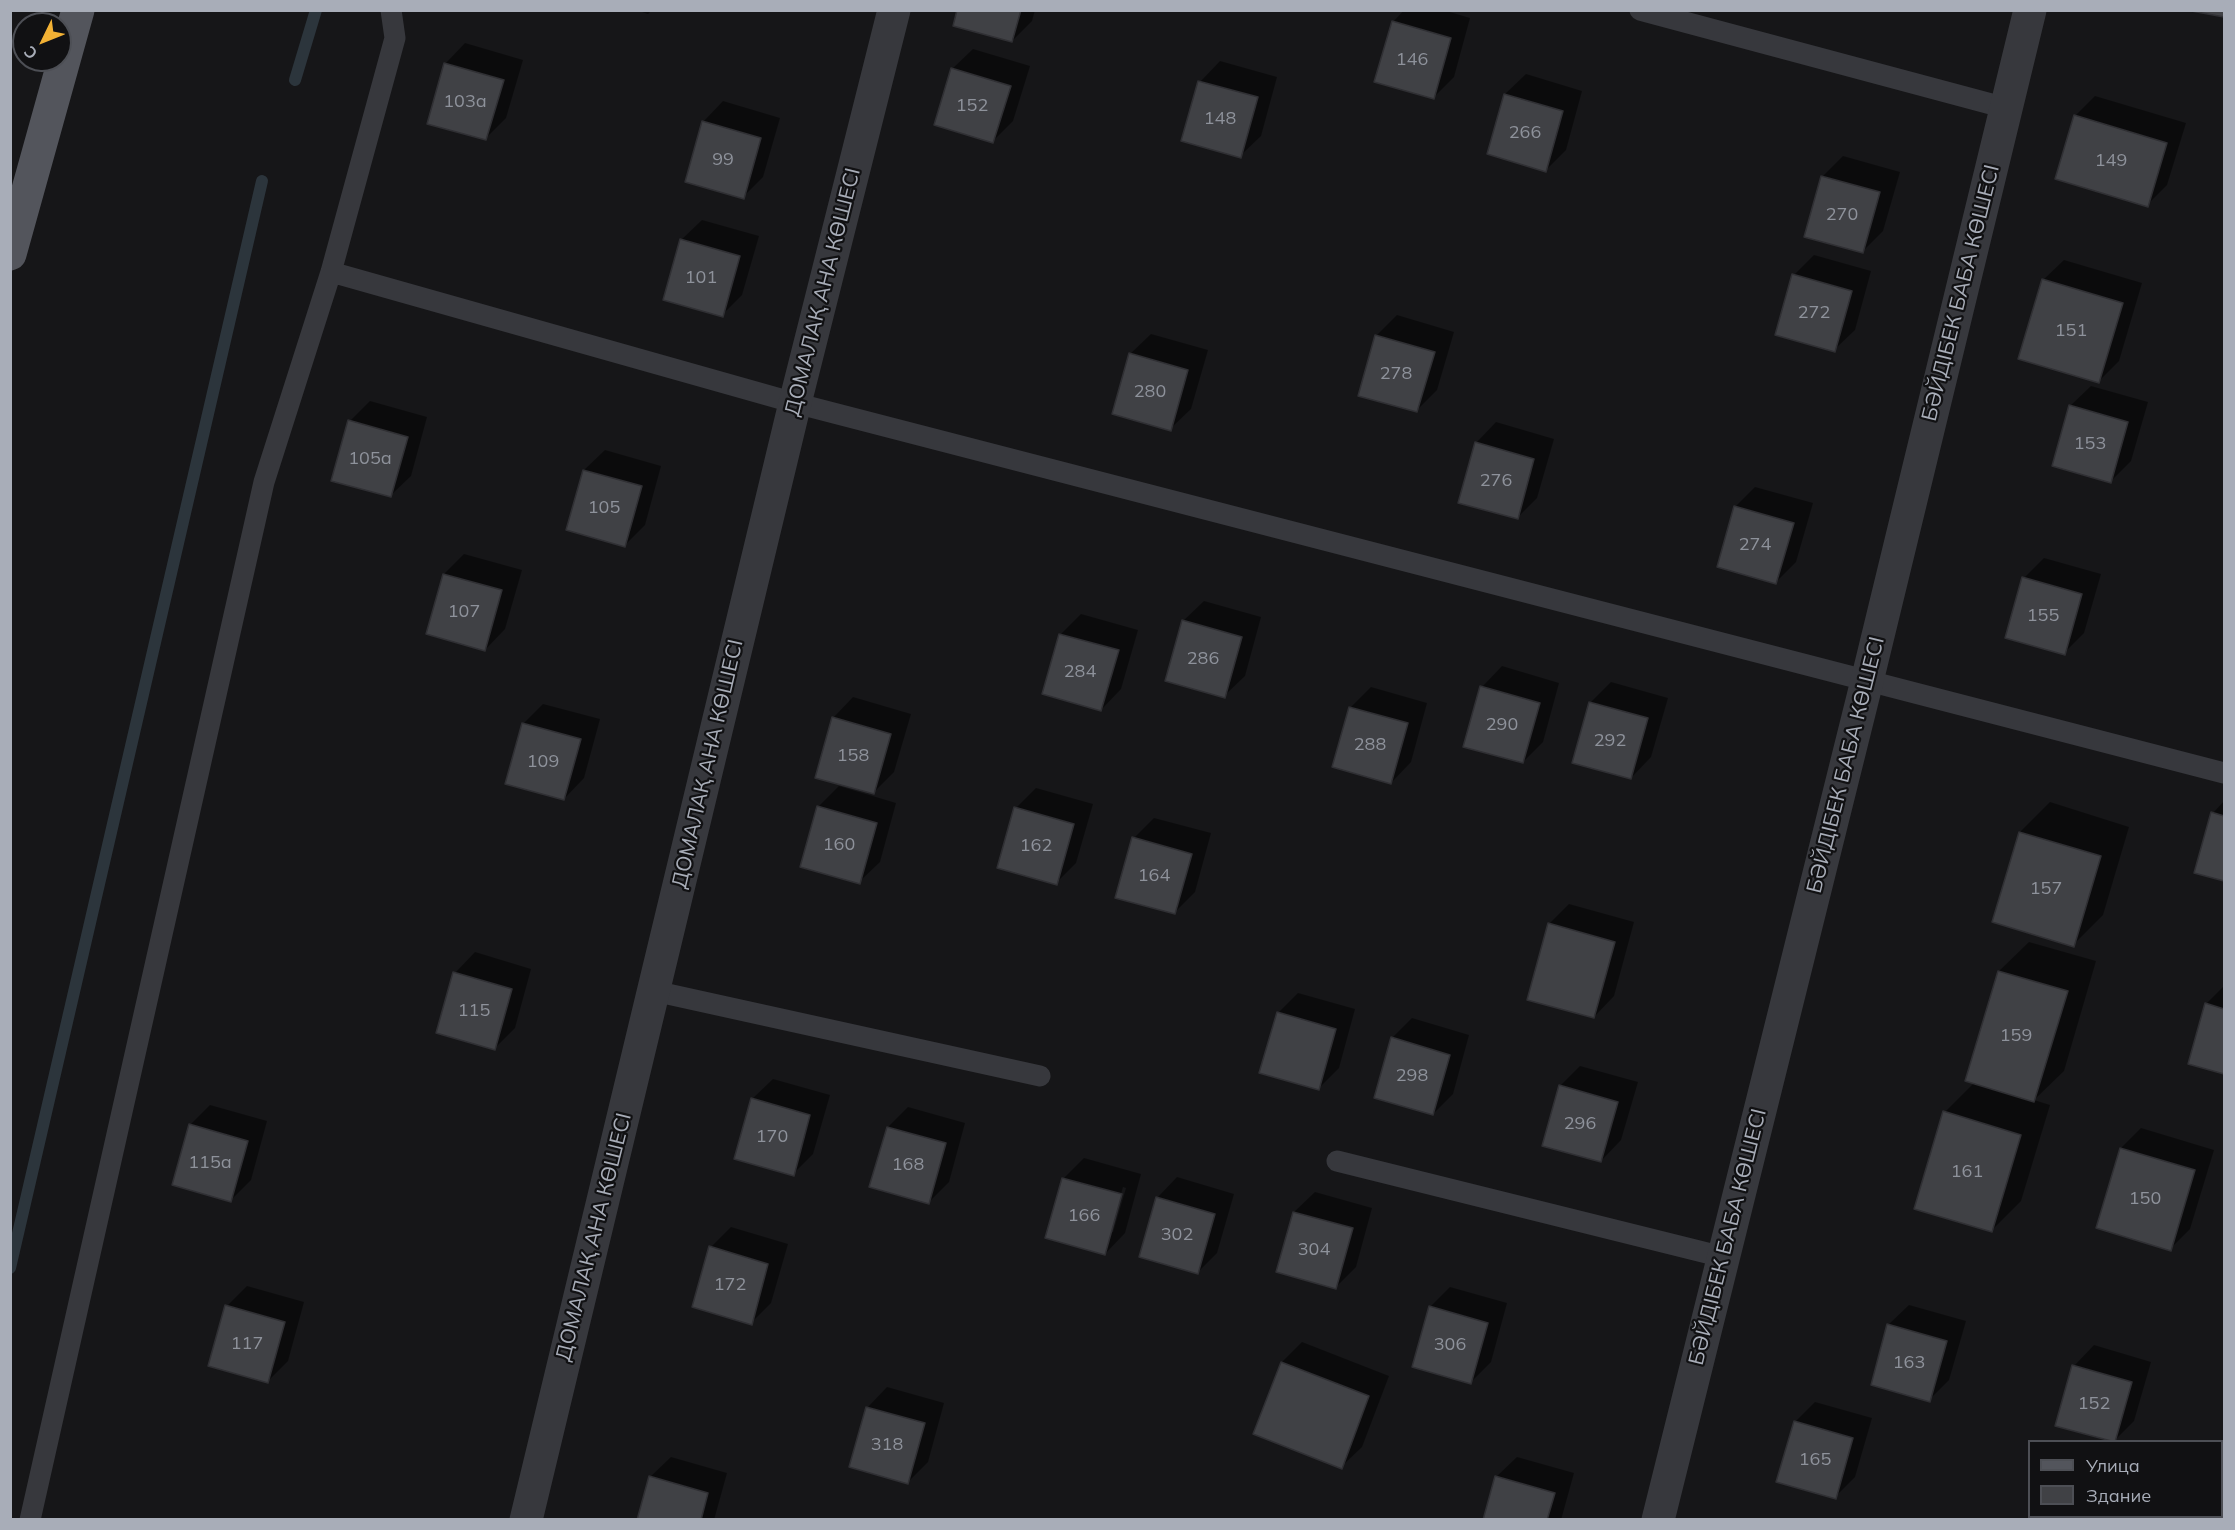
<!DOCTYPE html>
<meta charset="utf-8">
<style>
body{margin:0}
#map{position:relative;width:2235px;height:1530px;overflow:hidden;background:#161618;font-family:Mulish,sans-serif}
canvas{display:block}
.frame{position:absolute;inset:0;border:12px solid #a8adb8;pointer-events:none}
.legend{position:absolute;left:2028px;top:1440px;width:195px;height:78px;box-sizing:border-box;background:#111113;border:2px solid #4d4f55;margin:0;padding:8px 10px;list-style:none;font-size:18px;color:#a8adb8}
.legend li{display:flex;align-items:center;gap:12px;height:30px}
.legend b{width:30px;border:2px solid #4d4f55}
.north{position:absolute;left:12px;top:12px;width:60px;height:60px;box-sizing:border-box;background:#111113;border:2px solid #4d4f55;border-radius:50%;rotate:227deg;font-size:16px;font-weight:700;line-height:24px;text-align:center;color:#a8adb8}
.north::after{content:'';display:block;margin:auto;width:21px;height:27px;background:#f2b134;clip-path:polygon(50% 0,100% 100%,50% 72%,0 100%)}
</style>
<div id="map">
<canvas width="2235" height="1530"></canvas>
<div class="frame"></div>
<ul class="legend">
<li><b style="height:8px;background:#53555c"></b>Улица</li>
<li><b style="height:16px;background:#404145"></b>Здание</li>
</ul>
<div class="north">С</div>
</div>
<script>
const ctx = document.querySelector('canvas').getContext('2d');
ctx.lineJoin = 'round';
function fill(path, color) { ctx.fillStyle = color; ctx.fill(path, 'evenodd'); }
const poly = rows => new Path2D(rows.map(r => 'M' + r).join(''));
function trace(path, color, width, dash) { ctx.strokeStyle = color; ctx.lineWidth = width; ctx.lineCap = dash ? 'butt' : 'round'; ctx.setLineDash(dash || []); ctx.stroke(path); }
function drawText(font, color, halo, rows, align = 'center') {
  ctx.font = font + ' Mulish,sans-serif'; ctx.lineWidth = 4.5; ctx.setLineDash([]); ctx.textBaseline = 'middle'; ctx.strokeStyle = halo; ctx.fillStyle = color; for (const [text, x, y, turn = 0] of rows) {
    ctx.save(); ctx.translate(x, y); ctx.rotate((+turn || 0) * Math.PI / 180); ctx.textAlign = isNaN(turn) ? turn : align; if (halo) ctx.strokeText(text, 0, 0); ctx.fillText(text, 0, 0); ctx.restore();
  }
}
const shadow = poly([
 [636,10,652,10,648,14],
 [959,10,1035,10,1032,21,1012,41],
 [1404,10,1443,10,1470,18,1454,77,1433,98,1393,22],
 [465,43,523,60,506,118,486,138,445,64],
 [973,49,1030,66,1013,121,993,141,952,69],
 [1220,61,1277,77,1261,136,1240,156,1200,82],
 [1526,74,1582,91,1566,150,1546,170,1489,153,1505,94],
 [2095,96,2186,123,2167,185,2147,205,2075,116],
 [723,101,780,118,763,177,743,197,703,122],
 [1843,156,1900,172,1883,231,1863,251,1822,177],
 [702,220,759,236,742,295,722,315,681,240],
 [1814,255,1871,271,1855,330,1834,350,1794,275],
 [2064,260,2142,283,2119,361,2099,381,2043,280],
 [1397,315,1454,332,1437,390,1417,410,1376,336],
 [1151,334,1208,350,1191,409,1170,429,1130,354],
 [2091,386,2148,402,2131,461,2111,481,2070,406],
 [370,401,427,417,411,476,390,496,350,421],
 [1496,422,1554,439,1537,498,1517,518,1476,443],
 [605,450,661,466,645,525,624,546,568,529,584,470],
 [1755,487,1813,503,1796,562,1776,582,1735,507],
 [464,554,522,570,505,629,485,650,444,574],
 [2044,558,2101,574,2084,633,2064,653,2024,578],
 [1204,601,1261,617,1245,676,1224,696,1183,621],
 [1081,614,1138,630,1121,689,1101,710,1044,693,1061,634],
 [1502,666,1559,683,1543,742,1523,762,1482,687],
 [1611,682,1668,698,1651,757,1631,778,1590,703],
 [1371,687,1427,703,1411,762,1391,783,1334,766,1351,707],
 [853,697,911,714,894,772,874,792,833,718],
 [543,704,600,719,584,778,564,799,523,724],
 [839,786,896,803,880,862,859,882,818,807],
 [1036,788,1093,804,1076,863,1056,883,1016,808],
 [2224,801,2224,880,2196,872,2213,813],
 [2050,802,2129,827,2103,915,2073,945,1994,921,2020,832],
 [1154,818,1211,833,1195,892,1174,913,1134,838],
 [1569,904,1634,922,1614,996,1594,1017,1549,924],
 [2029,942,2096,961,2064,1071,2034,1100,2050,1105,2021,1201,1991,1231,1945,1112,1974,1083,1999,971],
 [475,952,531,969,515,1028,495,1048,455,973],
 [2224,986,2224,1073,2190,1063,2206,1004],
 [1298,993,1355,1009,1339,1068,1319,1088,1278,1013],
 [1412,1018,1469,1035,1453,1094,1433,1114,1392,1038],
 [1580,1066,1638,1082,1621,1140,1601,1161,1560,1086],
 [773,1079,830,1095,813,1154,793,1174,752,1099],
 [210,1105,267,1121,251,1180,231,1200,190,1125],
 [908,1107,965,1123,949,1182,929,1202,888,1127],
 [2141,1128,2214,1150,2190,1229,2170,1249,2121,1148],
 [1084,1158,1141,1174,1125,1233,1105,1254,1047,1237,1064,1178],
 [1123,1187,1126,1188,1113,1232,1110,1232],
 [1177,1177,1234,1194,1217,1253,1197,1273,1157,1198],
 [1315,1192,1372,1208,1356,1267,1335,1288,1278,1271,1294,1212],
 [731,1227,788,1244,771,1303,751,1323,711,1247],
 [247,1286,304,1302,288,1361,268,1381,227,1306],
 [1450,1287,1507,1303,1491,1362,1471,1382,1430,1307],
 [1909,1305,1966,1321,1949,1380,1929,1400,1888,1325],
 [1302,1342,1389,1376,1362,1447,1341,1467,1282,1362],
 [2094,1345,2151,1362,2134,1421,2114,1441,2074,1366],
 [887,1387,944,1403,928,1462,908,1482,867,1408],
 [1815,1402,1872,1418,1855,1477,1835,1497,1795,1422],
 [671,1457,727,1473,714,1520,639,1520,650,1477],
 [1517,1457,1574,1473,1561,1520,1485,1520,1496,1477],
 [2078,1516,2154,1516,2153,1520,2077,1520]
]);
const stream = poly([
 [295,80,316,10],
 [10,1268,262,181]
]);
const building = poly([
 [957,10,1021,10,1012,42,953,26,957,10],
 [2186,10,2224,10,2224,17,2186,10],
 [1392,21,1451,38,1434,99,1374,82,1392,21],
 [444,63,504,80,486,140,427,124,444,63],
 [951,68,1011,86,993,143,934,125,951,68],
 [1198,81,1258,97,1241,158,1181,141,1198,81],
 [1504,94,1563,111,1546,172,1487,154,1504,94],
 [2074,115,2167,143,2148,207,2055,179,2074,115],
 [702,121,761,138,744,199,685,182,702,121],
 [1821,176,1880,192,1863,253,1804,237,1821,176],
 [680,239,740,256,723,317,663,300,680,239],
 [1792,274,1852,291,1835,352,1775,335,1792,274],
 [2042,279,2123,303,2099,383,2018,359,2042,279],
 [1375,335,1435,352,1417,412,1358,396,1375,335],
 [1129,353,1188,370,1171,431,1112,414,1129,353],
 [2069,405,2128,422,2111,483,2052,466,2069,405],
 [348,420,408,437,391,497,331,481,348,420],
 [1475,442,1534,459,1518,519,1458,503,1475,442],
 [583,470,642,486,625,547,566,530,583,470],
 [1734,506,1794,523,1776,584,1717,567,1734,506],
 [443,574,502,590,485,651,426,634,443,574],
 [2022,577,2082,594,2065,655,2005,638,2022,577],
 [1182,620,1242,637,1225,698,1165,681,1182,620],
 [1059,634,1119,650,1101,711,1042,694,1059,634],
 [1480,686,1540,703,1523,763,1463,747,1480,686],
 [1589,702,1648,718,1631,779,1572,763,1589,702],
 [1349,707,1408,723,1391,784,1332,767,1349,707],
 [832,717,891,734,874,794,815,778,832,717],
 [522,723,581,739,564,800,505,784,522,723],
 [817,806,877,823,860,884,800,867,817,806],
 [1014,807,1074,824,1057,885,997,868,1014,807],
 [2211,812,2224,816,2224,881,2194,873,2211,812],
 [2019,832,2101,856,2074,947,1992,922,2019,832],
 [1132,837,1192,854,1175,914,1115,898,1132,837],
 [1548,923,1615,942,1594,1018,1527,1000,1548,923],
 [1998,971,2068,991,2034,1102,1965,1081,1998,971],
 [453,972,512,989,495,1050,436,1033,453,972],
 [2205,1003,2224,1009,2224,1074,2188,1064,2205,1003],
 [1277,1012,1336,1029,1319,1090,1259,1073,1277,1012],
 [1391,1037,1450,1055,1433,1115,1374,1098,1391,1037],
 [1559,1085,1618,1102,1601,1162,1542,1146,1559,1085],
 [751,1098,810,1115,794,1176,734,1159,751,1098],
 [1943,1111,2021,1135,1992,1232,1914,1209,1943,1111],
 [189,1124,248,1141,231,1202,172,1185,189,1124],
 [887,1127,946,1143,929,1204,869,1187,887,1127],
 [2120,1148,2195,1170,2171,1251,2096,1228,2120,1148],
 [1062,1178,1122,1194,1105,1255,1045,1238,1062,1178],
 [1156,1197,1215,1214,1198,1274,1139,1257,1156,1197],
 [1293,1212,1353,1228,1336,1289,1276,1272,1293,1212],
 [709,1246,768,1264,752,1325,692,1307,709,1246],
 [225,1305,285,1322,268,1383,208,1366,225,1305],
 [1429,1306,1488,1323,1471,1384,1412,1367,1429,1306],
 [1887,1324,1947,1341,1930,1402,1871,1385,1887,1324],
 [1281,1362,1369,1396,1342,1469,1253,1434,1281,1362],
 [2072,1365,2132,1382,2115,1442,2055,1426,2072,1365],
 [866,1407,925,1423,908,1484,849,1467,866,1407],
 [1794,1421,1853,1438,1836,1499,1776,1482,1794,1421],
 [649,1476,708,1493,701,1520,637,1520,649,1476],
 [1495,1476,1555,1493,1547,1520,1483,1520,1495,1476],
 [2076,1516,2118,1516,2129,1520,2075,1520,2076,1516]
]);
const lane = poly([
 [1640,10,2006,108],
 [331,272,795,403,2224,773],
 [654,991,1040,1076],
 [1337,1161,1723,1257],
 [30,1520,264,482,331,272,395,38,391,10]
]);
const street = poly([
 [526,1520,795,403,894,10],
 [1658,1520,1867,681,2030,10]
]);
const primary = poly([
 [10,254,78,10]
]);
const numberNames = [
 ["146",1412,60],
 ["103а",465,102],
 ["152",972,106],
 ["148",1220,119],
 ["266",1525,133],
 ["99",723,160],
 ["149",2111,161],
 ["270",1842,215],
 ["101",701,278],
 ["272",1814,313],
 ["151",2071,331],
 ["278",1396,374],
 ["280",1150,392],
 ["153",2090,444],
 ["105а",370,459],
 ["276",1496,481],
 ["105",604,508],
 ["274",1755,545],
 ["107",464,612],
 ["155",2043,616],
 ["286",1203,659],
 ["284",1080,672],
 ["290",1502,725],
 ["292",1610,741],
 ["288",1370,745],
 ["158",853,756],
 ["109",543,762],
 ["160",839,845],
 ["162",1036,846],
 ["164",1154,876],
 ["157",2046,889],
 ["115",474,1011],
 ["159",2016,1036],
 ["298",1412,1076],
 ["296",1580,1124],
 ["170",772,1137],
 ["115а",210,1163],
 ["168",908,1165],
 ["161",1967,1172],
 ["150",2145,1199],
 ["166",1084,1216],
 ["302",1177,1235],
 ["304",1314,1250],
 ["172",730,1285],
 ["117",247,1344],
 ["306",1450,1345],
 ["163",1909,1363],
 ["152",2094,1404],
 ["318",887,1445],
 ["165",1815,1460]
];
const streetNames = [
 ["ДОМАЛАҚ АНА КӨШЕСІ",823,292,-76],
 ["БӘЙДІБЕК БАБА КӨШЕСІ",1961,293,-76],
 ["ДОМАЛАҚ АНА КӨШЕСІ",708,764,-77],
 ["БӘЙДІБЕК БАБА КӨШЕСІ",1846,765,-76],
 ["ДОМАЛАҚ АНА КӨШЕСІ",594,1237,-76],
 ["БӘЙДІБЕК БАБА КӨШЕСІ",1728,1237,-76]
];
fill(shadow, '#0007');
trace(stream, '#2c353c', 12);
fill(building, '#404145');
trace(building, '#303034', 1.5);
trace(lane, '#37383d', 21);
trace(street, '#37383d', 33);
trace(primary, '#53555c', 33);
drawText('18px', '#8e929b', null, numberNames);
drawText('21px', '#a8adb8', '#111113', streetNames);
</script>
